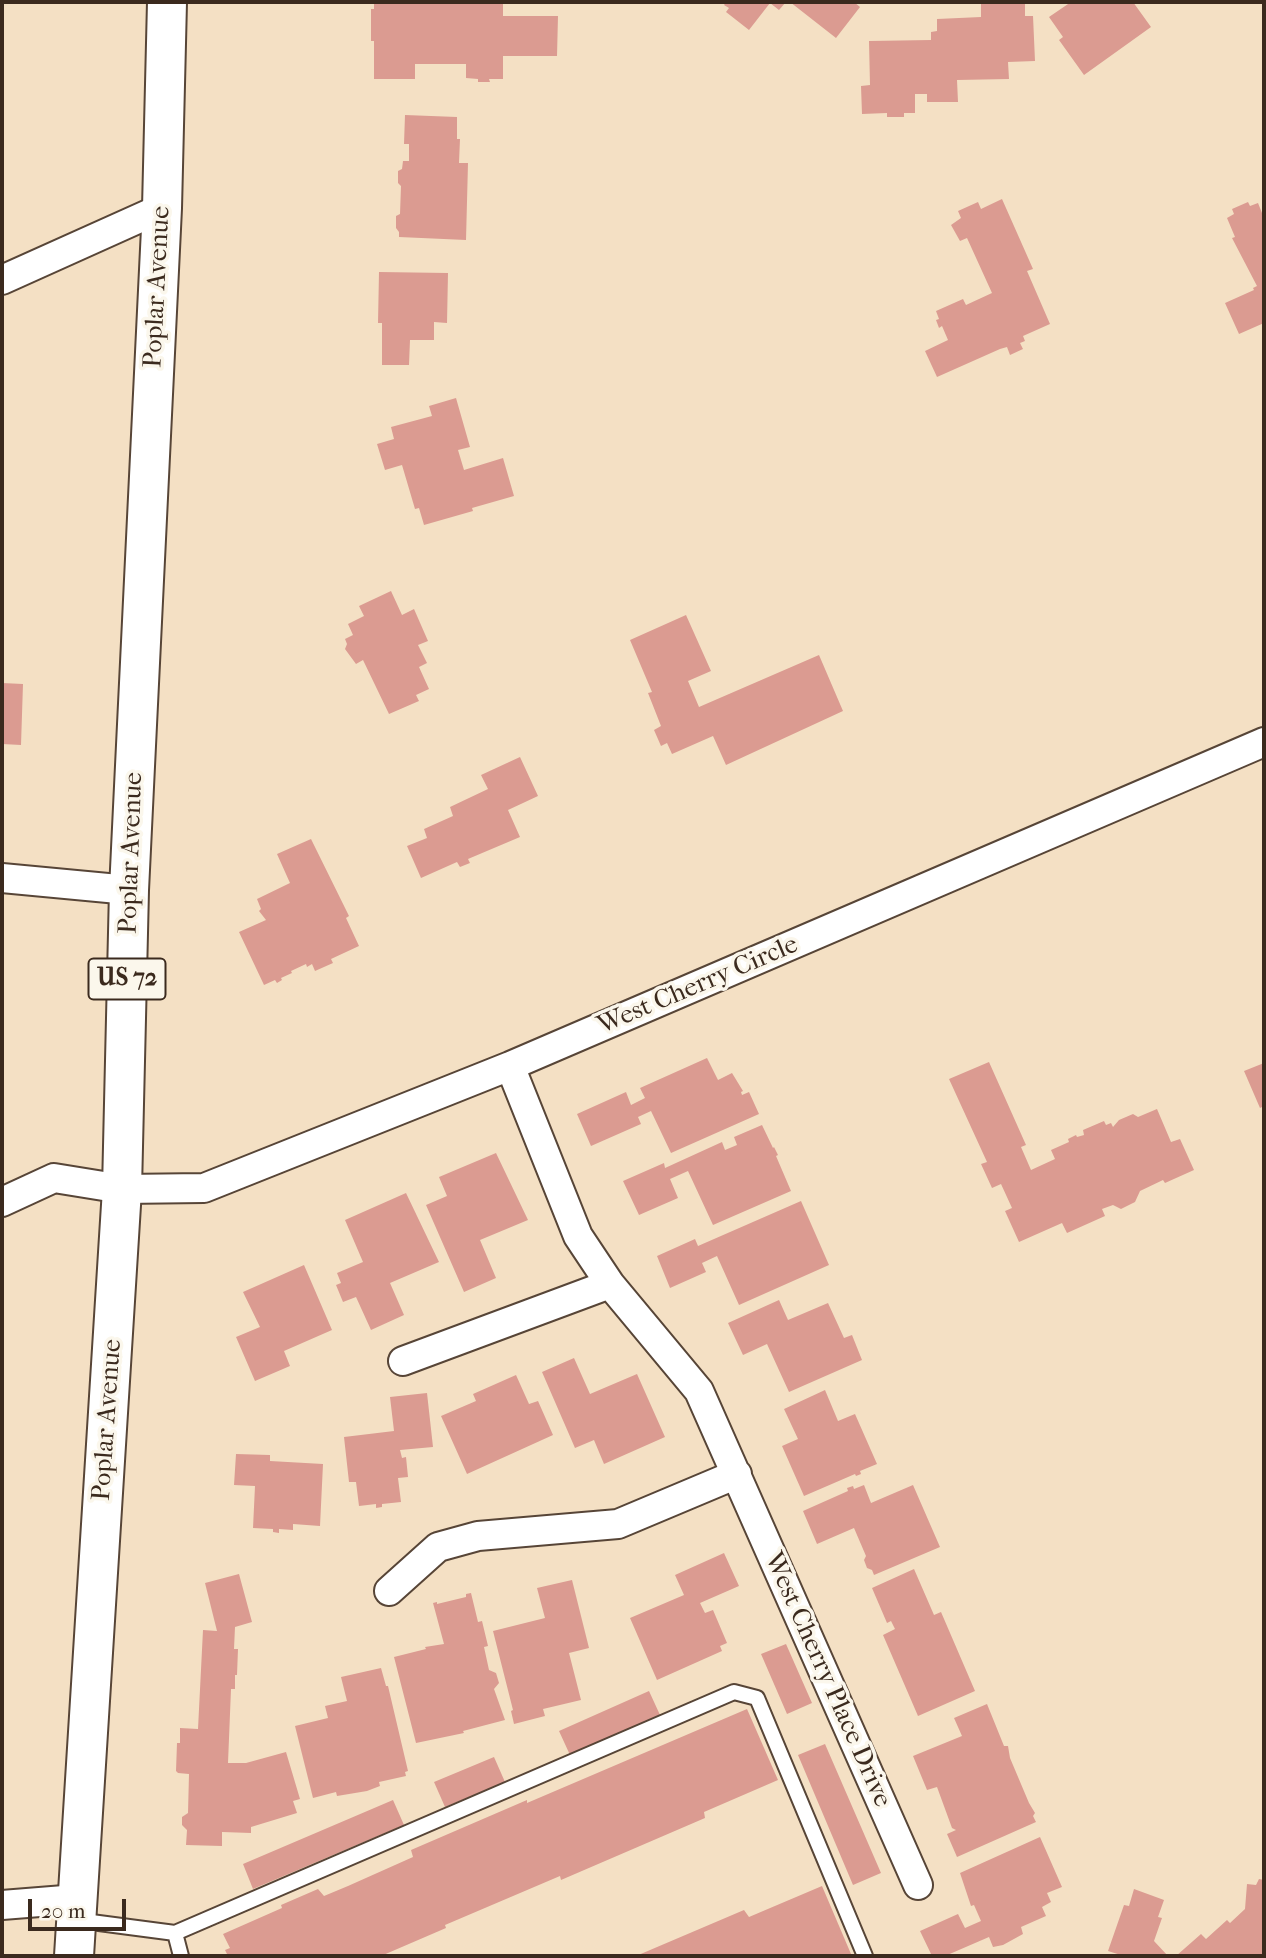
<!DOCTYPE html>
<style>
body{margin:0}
#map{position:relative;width:1266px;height:1958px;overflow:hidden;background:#f4e0c4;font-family:"IM FELL French Canon",serif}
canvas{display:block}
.frame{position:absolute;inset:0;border:4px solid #3b2a1e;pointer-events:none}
.scale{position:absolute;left:28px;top:1899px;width:98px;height:32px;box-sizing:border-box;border:4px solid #3b2a1e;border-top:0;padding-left:9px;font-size:21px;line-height:24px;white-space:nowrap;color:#3b2a1e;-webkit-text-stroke:5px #fbf7ec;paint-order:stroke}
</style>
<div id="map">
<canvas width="1266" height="1958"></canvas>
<div class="frame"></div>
<div class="scale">20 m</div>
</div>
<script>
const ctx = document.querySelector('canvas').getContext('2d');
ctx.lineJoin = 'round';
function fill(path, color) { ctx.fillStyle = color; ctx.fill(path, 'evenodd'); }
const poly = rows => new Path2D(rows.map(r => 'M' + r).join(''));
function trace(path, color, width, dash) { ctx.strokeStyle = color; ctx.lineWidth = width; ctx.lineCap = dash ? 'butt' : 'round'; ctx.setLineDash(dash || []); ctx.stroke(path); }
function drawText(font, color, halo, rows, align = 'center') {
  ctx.font = font + ' "IM FELL French Canon",serif'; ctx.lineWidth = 7; ctx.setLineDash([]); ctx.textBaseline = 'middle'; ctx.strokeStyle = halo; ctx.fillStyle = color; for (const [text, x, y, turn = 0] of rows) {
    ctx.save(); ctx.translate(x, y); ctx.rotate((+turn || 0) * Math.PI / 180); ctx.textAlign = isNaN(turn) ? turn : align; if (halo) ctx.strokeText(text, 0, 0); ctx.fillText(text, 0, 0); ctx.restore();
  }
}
const building = poly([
 [374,2,503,2,503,16,558,16,557,56,503,56,503,79,489,79,490,82,478,82,478,79,466,78,466,64,415,64,415,79,374,79,374,41,371,41,371,9,374,9],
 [726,2,786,2,779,10,770,3,749,30,726,12,729,8,724,5],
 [790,2,854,2,860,7,836,38],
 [981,2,1025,2,1025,16,1033,16,1035,61,1008,62,1009,79,957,80,958,102,927,102,927,94,915,94,915,113,904,113,904,117,887,117,887,113,862,114,861,86,870,85,869,41,931,40,931,32,937,31,937,19,981,17],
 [1071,2,1133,2,1151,27,1084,75,1059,40,1063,37,1049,17],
 [405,115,457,117,457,139,460,139,459,163,468,163,466,240,399,237,399,232,396,228,396,216,400,214,401,186,398,183,398,171,402,169,403,161,409,161,409,144,404,144],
 [1002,199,1033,269,1027,271,1050,324,1023,336,1025,341,1020,343,1023,349,1010,355,1007,347,1000,349,937,377,925,351,948,340,942,326,939,328,936,320,939,319,936,311,963,299,966,305,992,293,967,238,960,241,951,225,961,218,958,211,978,202,981,209],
 [1248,202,1250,206,1258,203,1264,218,1264,323,1239,334,1225,303,1254,290,1253,288,1257,286,1232,238,1235,237,1227,218,1234,214,1232,209],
 [379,272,448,273,447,323,434,322,434,340,410,340,409,365,382,365,382,323,378,323],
 [456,398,470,447,458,450,464,470,503,458,514,496,472,508,473,511,424,525,419,508,415,509,402,465,385,470,377,444,394,439,391,427,432,416,429,406],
 [391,591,402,615,414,609,428,641,418,645,427,663,419,667,429,689,416,695,419,701,389,714,363,660,356,664,345,649,347,644,345,639,353,635,348,624,364,616,359,606],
 [686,615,711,671,688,681,699,707,819,655,843,711,726,765,713,736,672,754,667,743,661,746,654,730,661,726,648,693,652,692,630,640],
 [2,683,23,684,21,745,2,744],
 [520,757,538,796,508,810,520,837,468,859,470,863,460,867,457,862,421,878,407,846,427,838,424,829,453,816,450,807,488,789,481,775],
 [311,839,349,916,346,918,359,946,331,959,333,963,315,971,312,964,307,967,306,964,291,971,292,973,281,978,282,980,277,983,275,980,264,985,239,932,266,920,259,911,261,909,257,899,290,883,277,854],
 [707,1058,718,1080,732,1073,743,1091,741,1092,742,1095,749,1092,759,1114,671,1153,651,1111,638,1117,641,1124,591,1146,577,1114,626,1092,631,1105,645,1098,640,1088],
 [989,1062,1026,1145,1021,1147,1031,1170,1055,1159,1051,1150,1069,1142,1068,1139,1076,1135,1077,1137,1084,1135,1083,1130,1104,1121,1106,1125,1111,1123,1113,1127,1119,1120,1133,1114,1138,1117,1157,1109,1171,1142,1180,1139,1194,1170,1165,1183,1163,1180,1140,1191,1135,1202,1121,1209,1113,1205,1102,1209,1105,1216,1067,1233,1062,1223,1019,1242,1005,1211,1012,1208,1001,1184,992,1188,981,1164,987,1162,949,1079],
 [1264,1063,1264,1106,1260,1108,1244,1071],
 [762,1125,773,1148,774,1147,778,1155,776,1156,791,1191,713,1225,688,1171,670,1179,678,1198,639,1215,623,1181,664,1163,665,1168,722,1142,725,1150,737,1145,734,1137],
 [496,1153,528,1220,480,1240,496,1278,464,1292,426,1205,447,1196,439,1177],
 [406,1193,439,1262,390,1283,404,1315,371,1330,356,1297,343,1302,336,1285,341,1283,337,1273,363,1262,345,1220],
 [801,1201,829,1265,739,1305,717,1256,702,1263,706,1272,670,1288,657,1256,695,1239,698,1246],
 [304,1265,332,1330,284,1351,290,1366,255,1381,236,1337,260,1327,243,1292],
 [779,1300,788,1320,828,1303,844,1338,852,1335,862,1360,789,1392,767,1344,743,1355,728,1323],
 [574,1358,590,1394,637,1374,665,1437,604,1464,594,1440,575,1448,542,1372],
 [516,1375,529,1404,538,1401,553,1435,467,1474,441,1416,476,1401,473,1394],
 [825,1390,838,1421,855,1414,877,1464,860,1471,861,1474,856,1476,855,1474,804,1496,782,1446,798,1439,784,1409],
 [427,1393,433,1447,400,1450,402,1458,406,1457,408,1477,398,1478,401,1502,382,1504,382,1507,376,1508,376,1504,359,1506,356,1482,349,1482,344,1437,394,1431,390,1397],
 [236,1454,270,1455,270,1461,323,1464,320,1526,293,1524,293,1530,279,1529,279,1533,273,1532,273,1529,253,1528,255,1486,234,1485],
 [864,1485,871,1503,913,1485,940,1547,874,1575,872,1570,867,1568,864,1560,866,1556,854,1528,817,1544,803,1511,848,1491,847,1488,853,1486,854,1489],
 [724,1553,739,1586,700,1603,705,1613,713,1610,727,1643,720,1646,722,1651,657,1680,630,1618,684,1595,675,1575],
 [914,1569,934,1615,941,1612,975,1691,918,1716,883,1635,895,1629,891,1621,887,1623,872,1588],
 [239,1574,252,1622,235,1627,234,1649,238,1649,237,1675,235,1675,235,1689,231,1689,228,1763,246,1763,286,1752,300,1799,293,1801,297,1813,251,1827,251,1833,222,1832,222,1846,186,1845,187,1830,182,1825,182,1817,188,1813,189,1774,178,1773,176,1771,177,1743,180,1743,180,1728,198,1729,203,1630,217,1631,205,1583],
 [572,1580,589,1648,569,1653,581,1700,543,1709,545,1716,514,1724,511,1711,513,1710,493,1631,545,1618,537,1588],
 [471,1593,478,1622,482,1621,488,1646,484,1647,489,1670,496,1673,499,1683,494,1689,505,1720,463,1731,464,1733,416,1743,394,1657,426,1649,425,1647,444,1644,433,1603,437,1602,437,1604,466,1597,466,1594],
 [786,1644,812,1703,787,1714,761,1654],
 [381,1668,386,1686,388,1686,408,1771,405,1772,406,1776,379,1782,380,1786,367,1791,337,1796,336,1792,313,1798,295,1726,328,1718,325,1706,347,1701,341,1677],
 [649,1691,660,1715,570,1755,559,1731],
 [987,1704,1004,1746,1008,1746,1010,1758,1029,1803,1035,1813,1033,1816,1036,1822,957,1857,947,1834,956,1830,952,1828,937,1787,927,1790,913,1756,962,1736,954,1718],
 [747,1709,778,1780,704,1812,705,1818,561,1880,560,1876,445,1925,446,1928,381,1956,228,1956,225,1950,230,1948,223,1934,282,1908,281,1905,318,1889,324,1896,348,1886,413,1857,411,1850,527,1800,527,1803],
 [825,1744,881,1873,853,1885,798,1755],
 [494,1757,505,1782,445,1807,434,1782],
 [393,1800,404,1825,253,1889,243,1864],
 [1040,1837,1062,1887,1047,1893,1051,1902,1042,1907,1046,1916,1021,1927,1023,1934,1003,1945,993,1947,989,1937,945,1956,932,1956,920,1931,958,1914,965,1928,981,1921,974,1905,971,1906,960,1873],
 [1259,1879,1264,1880,1264,1956,1176,1956,1201,1934,1206,1939,1227,1920,1230,1923,1245,1909,1247,1884,1256,1885],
 [822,1886,851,1954,846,1956,636,1956,744,1910,749,1917],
 [1134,1889,1164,1900,1158,1917,1162,1918,1154,1941,1168,1956,1124,1956,1108,1951,1124,1905,1129,1906]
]);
const lane = poly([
 [76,1920,175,1933],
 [181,1956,175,1933,734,1692,757,1698,865,1956]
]);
const street = poly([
 [2,280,162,208],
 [2,878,129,890],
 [510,1066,578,1236,610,1284,699,1391,918,1885],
 [2,1202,54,1178,122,1189,204,1188,510,1066,1264,742],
 [403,1361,610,1284],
 [389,1591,438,1547,478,1536,618,1524,737,1474],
 [2,1905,77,1899]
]);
const primary = poly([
 [74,1956,122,1189,129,890,162,208,167,2]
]);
const shields = [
 [127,979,77]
];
const shieldNames = [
 ["US 72",127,979]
];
const streetNames = [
 ["Poplar Avenue",158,287,-87],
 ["Poplar Avenue",132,853,-88],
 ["West Cherry Circle",698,986,-23],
 ["Poplar Avenue",108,1420,-86],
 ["West Cherry Place Drive",827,1680,66]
];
fill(building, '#db9b91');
trace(lane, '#574537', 18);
trace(street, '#574537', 32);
trace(primary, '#574537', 42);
trace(lane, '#fff', 14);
trace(street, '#fff', 28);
trace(primary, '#fff', 38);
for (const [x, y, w] of shields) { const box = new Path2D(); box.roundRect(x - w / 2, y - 20.5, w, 41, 5); ctx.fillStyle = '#fbf7ec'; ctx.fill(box); trace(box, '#3b2a1e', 2); }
drawText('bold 24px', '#3b2a1e', null, shieldNames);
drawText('26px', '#3b2a1e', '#fbf7ec', streetNames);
</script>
